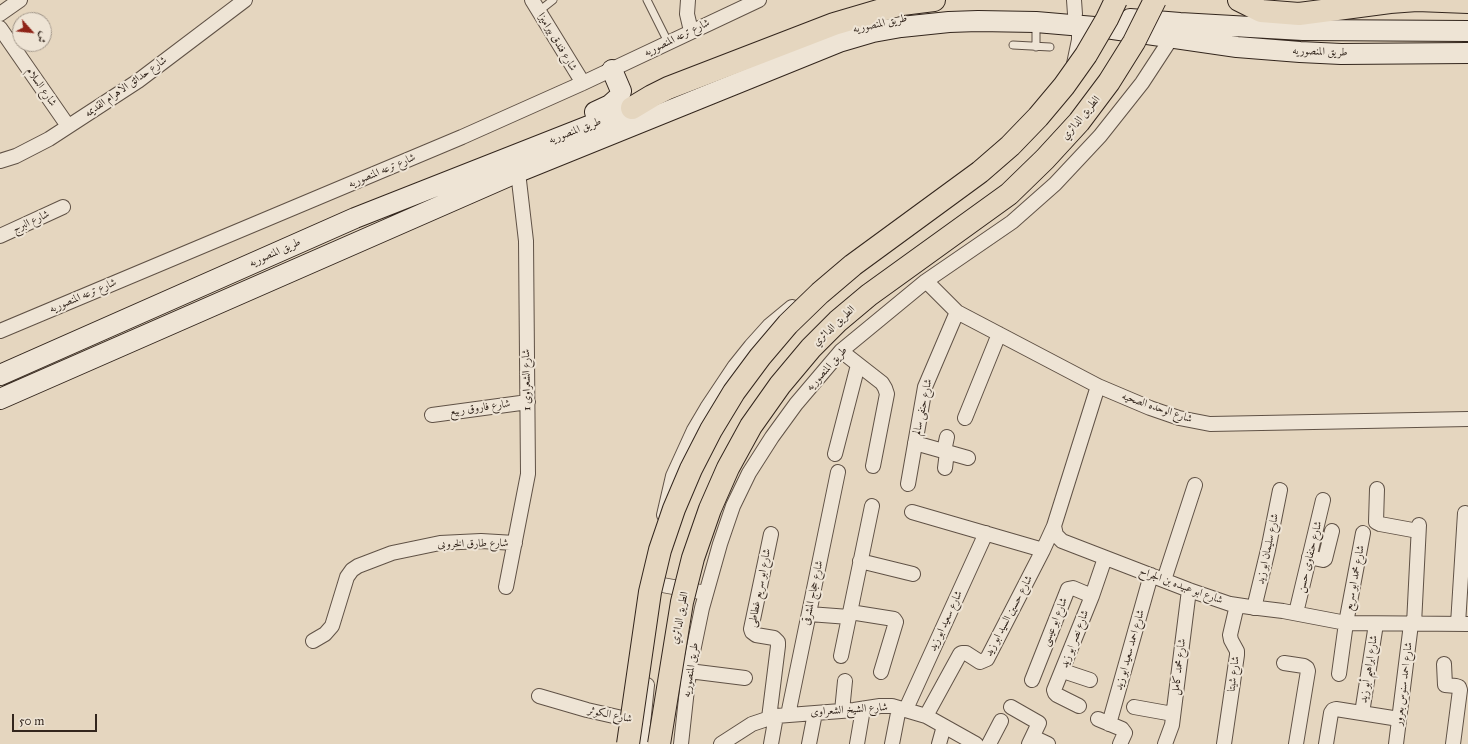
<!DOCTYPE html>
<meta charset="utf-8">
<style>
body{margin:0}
#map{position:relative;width:1468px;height:744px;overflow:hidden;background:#e5d6bf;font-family:"IM FELL Great Primer",Amiri,serif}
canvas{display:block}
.north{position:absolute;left:12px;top:12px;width:40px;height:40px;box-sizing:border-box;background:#eee4d5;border:1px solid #a3988b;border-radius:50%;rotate:117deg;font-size:11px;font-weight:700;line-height:16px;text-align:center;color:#33261d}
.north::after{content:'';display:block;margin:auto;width:14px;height:18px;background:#8f2418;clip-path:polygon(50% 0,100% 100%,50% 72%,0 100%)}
.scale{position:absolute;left:12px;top:714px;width:85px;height:18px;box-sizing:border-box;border:2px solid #33261d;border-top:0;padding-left:5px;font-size:12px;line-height:14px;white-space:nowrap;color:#33261d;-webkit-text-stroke:3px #eee4d5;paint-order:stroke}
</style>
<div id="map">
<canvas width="1468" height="744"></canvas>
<div class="north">ش</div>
<div class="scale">50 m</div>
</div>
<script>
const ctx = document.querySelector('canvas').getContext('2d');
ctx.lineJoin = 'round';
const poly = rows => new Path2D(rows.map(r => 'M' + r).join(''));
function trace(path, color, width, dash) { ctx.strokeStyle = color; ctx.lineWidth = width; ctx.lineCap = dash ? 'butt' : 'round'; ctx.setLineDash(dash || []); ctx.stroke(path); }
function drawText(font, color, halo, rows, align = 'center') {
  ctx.font = font + ' "IM FELL Great Primer",Amiri,serif'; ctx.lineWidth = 4; ctx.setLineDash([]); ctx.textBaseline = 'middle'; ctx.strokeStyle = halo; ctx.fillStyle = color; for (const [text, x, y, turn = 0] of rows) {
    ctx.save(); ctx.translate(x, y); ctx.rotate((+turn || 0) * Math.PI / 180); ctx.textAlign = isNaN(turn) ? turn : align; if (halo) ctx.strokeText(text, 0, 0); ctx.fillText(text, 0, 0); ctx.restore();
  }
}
const lane = poly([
 [647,0,668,42],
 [539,11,553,0],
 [1013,45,1050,47],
 [1036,47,1036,23]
]);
const street = poly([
 [532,0,583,83],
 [688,0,687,14,691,31],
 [1074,0,1075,14],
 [0,14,20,0],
 [0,28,68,126],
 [1074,64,1079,40,1079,25],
 [0,161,16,156,49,139,138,81,245,0],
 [0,236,63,207],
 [926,281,957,312,1098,386,1150,408,1179,418,1210,424,1468,419],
 [0,331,462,137,583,83,759,0],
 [841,351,882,383,885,388,887,394,873,466],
 [1098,386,1054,526,1056,535,1062,541,1189,590,1230,604,1250,607,1283,611,1346,623,1468,624],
 [432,415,528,402],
 [965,418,999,334],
 [915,443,968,458],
 [944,451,947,437],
 [835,454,858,365],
 [945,468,947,452],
 [908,484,925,387,957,312],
 [1377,489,1376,522,1380,524,1418,531],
 [912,512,1043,550],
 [664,515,673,476,694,430,707,408,735,366,751,346,769,326,792,307],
 [1309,557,1323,560,1325,559,1332,531],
 [860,561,913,574],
 [1164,580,1195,485],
 [657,584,706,593],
 [506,587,528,474,526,241,518,172],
 [1254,608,1268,550,1280,490],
 [850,612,894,619,896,622,881,672],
 [1296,613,1323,500],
 [809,614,849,617],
 [1414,624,1419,525],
 [1458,624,1465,513],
 [313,641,325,634,332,626,347,577,352,570,358,566,392,553,440,543,481,541,515,543],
 [841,656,872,506],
 [1284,663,1304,666,1307,668,1308,671,1296,744],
 [1444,664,1445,685,1456,686,1459,687,1460,690,1453,744],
 [689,671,745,678],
 [1063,671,1090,680],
 [1339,674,1346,623,1363,533],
 [1032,680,1068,589,1073,588,1092,596],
 [539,696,587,710,640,722],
 [1079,706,1057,695,1055,693,1054,690,1092,596,1105,558],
 [1011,707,1039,723,1029,744],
 [1134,707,1173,714],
 [906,709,986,533],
 [842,711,845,681],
 [1362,713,1376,624],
 [788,715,838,472],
 [926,716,960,654,962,653,966,653,980,662,987,659,1043,550,1054,526],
 [769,718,778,646,778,642,774,638,756,635,752,632,751,629,771,534],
 [1098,719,1122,729,1125,733,1120,744],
 [1109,724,1151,575],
 [1033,737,1048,744],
 [641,744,647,685],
 [681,744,689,671,702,608,720,544,733,506,749,473,772,437,796,404,841,351,926,281,1012,222,1055,184,1100,136,1142,83,1176,31],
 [721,744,752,724,776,716,854,710,880,706,892,706,926,716,976,744],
 [771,744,776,716],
 [809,744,815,713],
 [857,744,863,709],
 [892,744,899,708],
 [939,744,944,726],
 [989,744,1001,721],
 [1165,744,1172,725,1189,590],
 [1224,744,1237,655,1237,651,1231,640,1230,635,1237,605],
 [1326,744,1331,713,1333,710,1336,709,1399,719],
 [1396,744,1411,624]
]);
const secondary = poly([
 [1130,19,1180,23,1303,30,1468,31],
 [595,112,610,105,619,97,621,91,612,70],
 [0,375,355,218,647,103],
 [0,399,518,172,839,42,873,32,901,27,949,22,978,21,1036,22,1106,28,1237,47,1300,52,1341,54,1468,53]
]);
const highway = poly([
 [1239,0,1261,11,1299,14,1390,2,1417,0,1468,2],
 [632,108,652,96,668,88,834,24,902,4,934,0]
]);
const highwayBridge = poly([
 [628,744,650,592,660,550,674,509,691,469,711,430,734,392,760,357,788,324,820,293,853,265,980,172,1010,146,1038,117,1064,86,1086,55,1107,19,1116,0],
 [659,744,682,602,693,558,710,509,728,468,751,426,780,385,811,348,838,321,869,295,1009,194,1045,159,1079,122,1109,82,1134,42,1155,0]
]);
const streetNames = [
 ["طريق المنصوريه",880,24,-12],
 ["شارع ترعه المنصوريه",677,38,-26],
 ["شارع فندق بيراميزا",557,42,59],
 ["طريق المنصوريه",1320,52,2],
 ["شارع السلام",41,87,55],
 ["شارع حدائق الاهرام القديمه",126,87,-35],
 ["الطريق الدائري",1081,118,-50],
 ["طريق المنصوريه",575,131,-21],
 ["شارع ترعه المنصوريه",382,171,-23],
 ["شارع البرج",31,222,-25],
 ["طريق المنصوريه",275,253,-24],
 ["شارع ترعه المنصوريه",83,296,-23],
 ["الطريق الدائري",834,326,-43],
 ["طريق المنصوريه",827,369,-48],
 ["شارع الشعراوى 1",527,380,-91],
 ["شارع حنفى سالم",923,407,-78],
 ["شارع فاروق ربيع",480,408,-8],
 ["شارع الوحده الصحيه",1157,408,19],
 ["شارع طارق الخروبى",473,544,-1],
 ["شارع سليمان ابو زيد",1268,549,-78],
 ["شارع حنفاوى حسن",1310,557,-76],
 ["شارع محمد ابو سريع",1355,578,-79],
 ["شارع ابو عبيده بن الجراح",1181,586,20],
 ["شارع ابو سريع غطاطى",760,588,-79],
 ["شارع حجاج المشرقى",813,593,-78],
 ["شارع حسين السيد ابو زيد",1009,616,-62],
 ["الطريق الدائري",680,618,-79],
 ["شارع سعيد ابو زيد",946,621,-65],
 ["شارع ابو عيسى",1055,622,-68],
 ["شارع نصر ابو زيد",1075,639,-69],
 ["شارع احمد سعيد ابو زيد",1130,650,-74],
 ["شارع محمد كامل",1179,667,-83],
 ["شارع ابراهيم أبو زيد",1369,669,-81],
 ["طريق المنصوريه",691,670,-81],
 ["شارع شيتا",1234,674,-83],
 ["شارع احمد سنوس بعرور",1404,684,-83],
 ["شارع الشيخ الشعراوى",849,710,-4],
 ["شارع الكوثر",610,715,12]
];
trace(lane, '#605246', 9);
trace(street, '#605246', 16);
trace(secondary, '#33261d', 22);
trace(highway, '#33261d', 24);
trace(lane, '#eee4d5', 7);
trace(street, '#eee4d5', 14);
trace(secondary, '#eee4d5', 20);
trace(highway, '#e5d6bf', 22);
trace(highwayBridge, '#33261d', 24, []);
trace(highwayBridge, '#e5d6bf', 22);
drawText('11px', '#33261d', '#eee4d5', streetNames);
</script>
